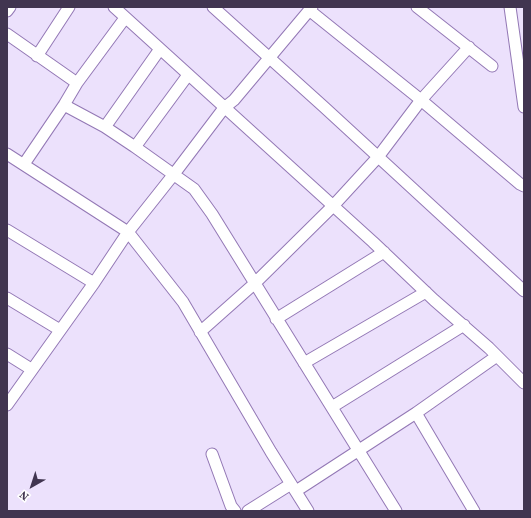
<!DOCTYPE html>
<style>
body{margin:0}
#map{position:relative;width:531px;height:518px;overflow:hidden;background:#ece1fc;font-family:"Source Serif 4",serif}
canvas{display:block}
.frame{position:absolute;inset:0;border:8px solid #413550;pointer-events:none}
.north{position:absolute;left:12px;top:466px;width:40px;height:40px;-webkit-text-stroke:3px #fff;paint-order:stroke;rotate:219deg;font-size:11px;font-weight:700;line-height:16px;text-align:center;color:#413550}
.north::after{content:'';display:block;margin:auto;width:14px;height:18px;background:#413550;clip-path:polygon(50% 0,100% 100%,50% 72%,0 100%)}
</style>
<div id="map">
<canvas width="531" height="518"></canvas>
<div class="frame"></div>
<div class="north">N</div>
</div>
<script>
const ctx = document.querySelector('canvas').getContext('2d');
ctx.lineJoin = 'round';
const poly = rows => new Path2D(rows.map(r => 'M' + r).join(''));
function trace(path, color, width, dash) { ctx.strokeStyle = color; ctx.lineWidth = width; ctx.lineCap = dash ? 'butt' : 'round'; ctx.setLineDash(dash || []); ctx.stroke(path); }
const minor = poly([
 [114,7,373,242,434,300,489,348,524,383],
 [213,7,324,107,524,291],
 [417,7,492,66],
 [510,7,524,107],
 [309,10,421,100,520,184,524,186],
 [7,11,10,7],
 [7,34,77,83],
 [37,56,69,7],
 [64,105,105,127,135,147,194,189,212,214,396,511],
 [105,127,160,49],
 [135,147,188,75],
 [7,154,128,232,183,302,271,452,308,511],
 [24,164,64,105,77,83,125,18],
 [7,230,94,283],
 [7,298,60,330],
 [276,319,384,252],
 [200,332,254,284,333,206,378,157,421,100,469,47],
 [7,354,31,369],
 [304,363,426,292],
 [7,405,94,283,128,232,174,174,224,108,234,100,312,7],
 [332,407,464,325],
 [416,413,474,511],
 [212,454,231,506,235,511],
 [296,491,416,413,497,356],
 [248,511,291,484]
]);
trace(minor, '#9378b5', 13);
trace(minor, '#fff', 11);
</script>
